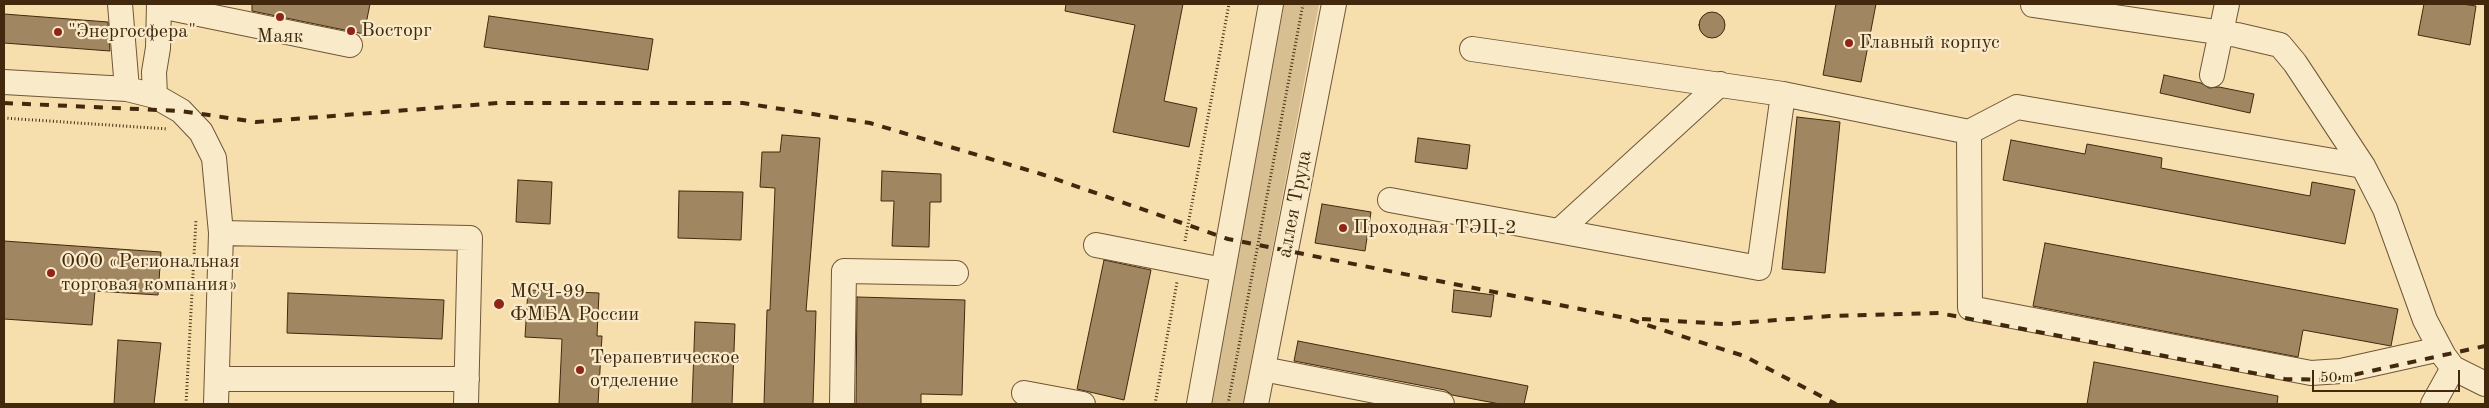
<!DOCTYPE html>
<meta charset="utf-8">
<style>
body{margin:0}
#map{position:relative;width:2489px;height:408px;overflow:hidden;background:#f6dead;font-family:"Old Standard TT",serif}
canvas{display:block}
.frame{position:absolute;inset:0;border:5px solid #42290e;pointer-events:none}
.scale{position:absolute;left:2312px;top:370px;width:148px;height:22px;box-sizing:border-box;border:2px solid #42290e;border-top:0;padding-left:6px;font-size:15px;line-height:18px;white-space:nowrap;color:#42290e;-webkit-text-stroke:4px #f9eaca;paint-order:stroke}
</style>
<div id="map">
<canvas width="2489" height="408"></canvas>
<div class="frame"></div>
<div class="scale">50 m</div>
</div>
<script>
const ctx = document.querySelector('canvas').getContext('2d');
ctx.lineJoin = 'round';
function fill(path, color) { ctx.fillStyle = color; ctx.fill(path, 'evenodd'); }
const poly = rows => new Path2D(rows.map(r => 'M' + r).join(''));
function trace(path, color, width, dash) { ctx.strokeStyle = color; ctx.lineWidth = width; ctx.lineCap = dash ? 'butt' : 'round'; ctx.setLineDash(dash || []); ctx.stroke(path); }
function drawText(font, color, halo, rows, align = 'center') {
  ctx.font = font + ' "Old Standard TT",serif'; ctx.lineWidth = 4.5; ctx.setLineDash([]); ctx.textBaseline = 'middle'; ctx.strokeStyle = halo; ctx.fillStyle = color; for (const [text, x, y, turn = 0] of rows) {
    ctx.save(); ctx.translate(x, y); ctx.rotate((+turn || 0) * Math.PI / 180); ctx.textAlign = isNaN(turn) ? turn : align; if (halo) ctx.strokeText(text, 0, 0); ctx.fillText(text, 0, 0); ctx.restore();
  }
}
const green = poly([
 [1284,4,1319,4,1243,404,1209,404]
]);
const building = poly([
 [252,4,370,4,364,34,252,11,252,4],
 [1066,4,1183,4,1164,101,1197,108,1189,147,1113,132,1135,25,1065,11,1066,4],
 [1836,4,1876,4,1861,82,1823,75,1836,4],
 [2424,4,2462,4,2476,6,2470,45,2418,35,2424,4],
 '1699 25a13 13 0 1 1 26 0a13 13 0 1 1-26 0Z',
 [4,14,108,22,110,51,4,43,4,14],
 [489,16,653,39,648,70,484,47,489,16],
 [2164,75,2201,83,2209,88,2219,87,2254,94,2250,113,2160,93,2164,75],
 [1797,117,1840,122,1825,273,1782,269,1797,117],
 [782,135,820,138,806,311,816,311,813,404,764,404,767,310,770,310,775,188,760,187,762,152,780,152,782,135],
 [1418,138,1470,145,1467,169,1415,162,1418,138],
 [2011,140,2085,154,2087,144,2162,158,2161,168,2310,196,2312,182,2355,190,2345,244,2003,180,2011,140],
 [882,171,941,174,941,202,930,202,929,247,892,246,894,201,881,201,882,171],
 [518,180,552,182,550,224,516,222,518,180],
 [679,191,743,192,741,240,678,238,679,191],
 [1322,204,1371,212,1365,251,1315,243,1322,204],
 [4,241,161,252,158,295,95,291,92,325,4,319,4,241],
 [2045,243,2398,309,2391,346,2303,330,2298,357,2033,306,2045,243],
 [1104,260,1151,270,1124,400,1077,389,1104,260],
 [528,290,599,293,597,336,602,336,598,404,559,404,562,339,525,337,528,290],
 [1454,290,1494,295,1491,317,1452,312,1454,290],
 [288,293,444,300,442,339,287,333,288,293],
 [857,297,965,300,962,395,921,394,921,404,856,404,857,297],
 [695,322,735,324,732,404,692,404,695,322],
 [118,340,161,343,154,404,114,404,118,340],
 [1298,341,1528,386,1524,404,1500,404,1452,395,1445,390,1294,361,1298,341],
 [2094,362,2278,396,2277,404,2087,404,2094,362]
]);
const path = poly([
 [4,118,168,129],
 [1185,241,1229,4],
 [186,404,196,219],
 [1155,404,1177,282],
 [1228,404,1303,4]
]);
const minor = poly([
 [120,4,127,89],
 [2033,5,2237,35,2280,45,2295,63,2363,166,2385,209,2425,320,2444,356,2453,368,2485,384],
 [160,6,350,45],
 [1472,49,1783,94],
 [2212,75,2227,4],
 [4,82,127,89,155,96,181,111,201,132,214,158,221,233,216,404],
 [155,96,154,72,158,48,159,4],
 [1969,132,1970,308,2311,373,2341,371,2440,349],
 [1390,200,1759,268,1783,94,1969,132,2017,107,2363,166],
 [1559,231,1720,84],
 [221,233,470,238,466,404],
 [1096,245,1223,270],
 [1263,369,1442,404],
 [217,379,467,379],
 [1024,393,1083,404],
 [842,404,844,271,956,273],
 [1199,404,1271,4],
 [1256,404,1334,4],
 [2433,404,2453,368]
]);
const rail = poly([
 [4,103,181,111,256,122,498,103,743,103,870,123,1041,174,1228,239,1625,318,1744,356,1836,404],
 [1642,319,1724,324,1830,316,1939,313,2285,379,2330,380,2485,346]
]);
const markers = [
 [280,17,5,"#8f2418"],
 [351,31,5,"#8f2418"],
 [58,32,5,"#8f2418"],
 [1849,43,5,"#8f2418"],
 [1343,228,5,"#8f2418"],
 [51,273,5,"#8f2418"],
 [499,304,6,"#8f2418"],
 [580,370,5,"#8f2418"]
];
const poiNames = [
 ["Восторг",361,31],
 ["\"Энергосфера\"",68,32],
 ["Маяк",280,37,"center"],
 ["Главный корпус",1859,43],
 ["Проходная ТЭЦ-2",1353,228],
 ["ООО «Региональная",61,262],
 ["торговая компания»",61,285],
 ["МСЧ-99",510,292],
 ["ФМБА России",510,315],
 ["Терапевтическое",590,358],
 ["отделение",590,381]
];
const streetNames = [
 ["аллея Труда",1295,204,-79]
];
fill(green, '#d7bf92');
fill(building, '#a08761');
trace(building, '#42290e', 1);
trace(minor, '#6f5636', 26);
trace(path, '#42290e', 3, [1, 2.5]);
trace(minor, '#f9eaca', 24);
trace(rail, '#42290e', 4, [9, 9]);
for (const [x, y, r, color] of markers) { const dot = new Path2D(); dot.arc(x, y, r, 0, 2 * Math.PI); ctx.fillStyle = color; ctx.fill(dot); trace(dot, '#f9eaca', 2); }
drawText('20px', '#42290e', '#f9eaca', poiNames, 'left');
drawText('20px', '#42290e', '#f9eaca', streetNames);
</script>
